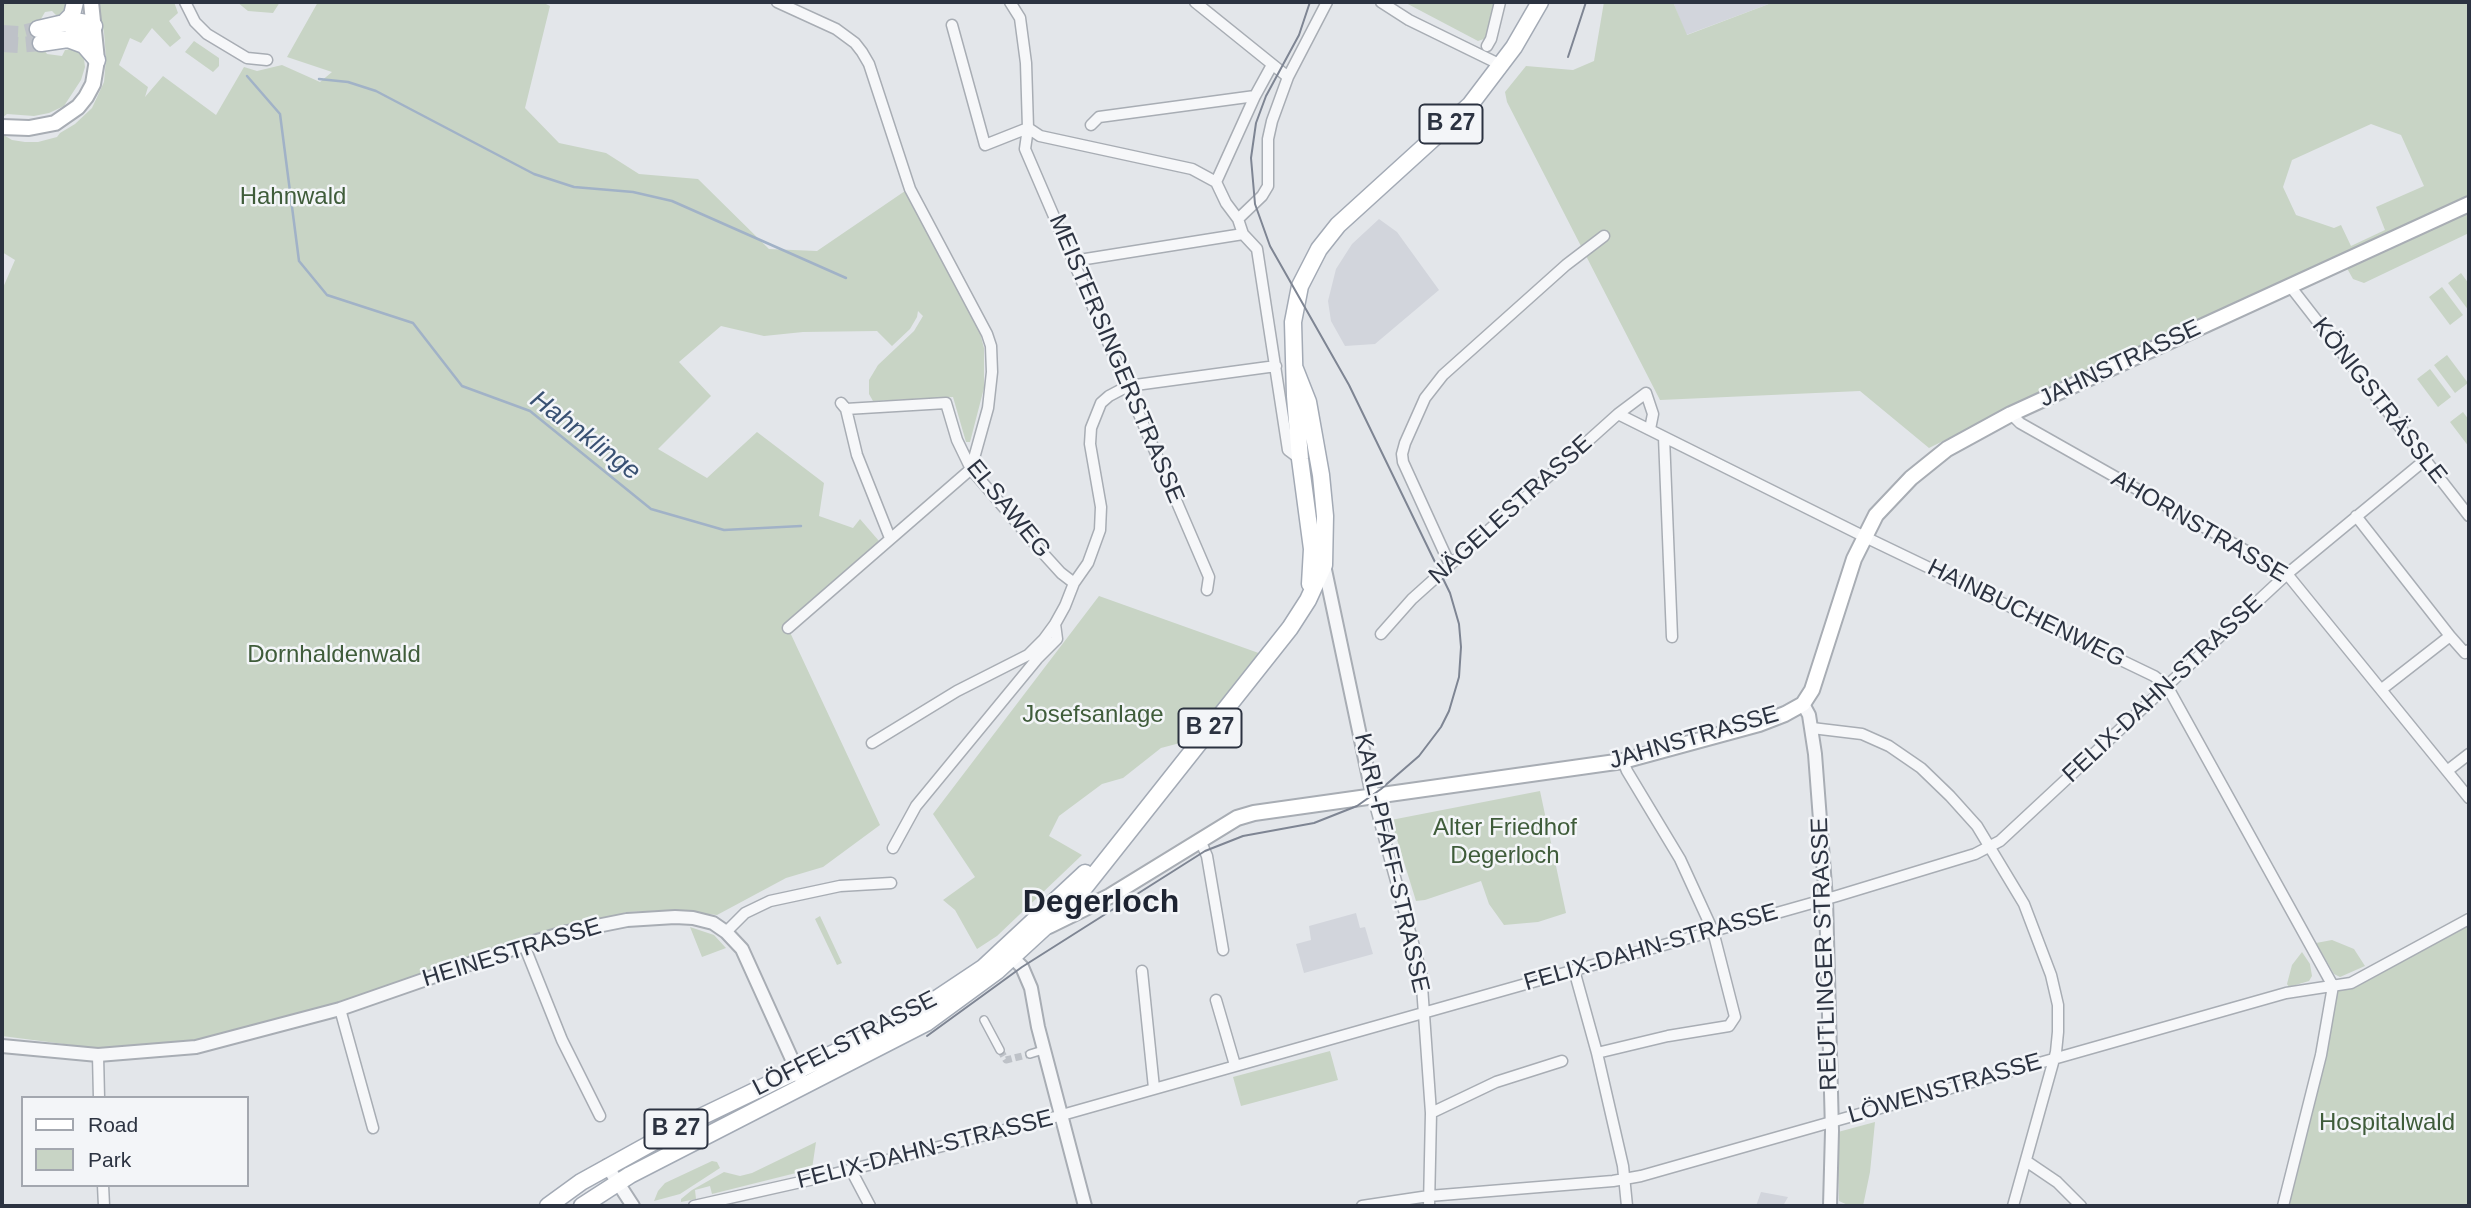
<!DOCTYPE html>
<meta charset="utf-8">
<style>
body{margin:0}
#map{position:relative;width:2471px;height:1208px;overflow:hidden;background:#e3e6ea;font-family:Helvetica,sans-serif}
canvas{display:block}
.frame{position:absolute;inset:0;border:4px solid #2c3341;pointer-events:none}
.legend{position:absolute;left:21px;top:1096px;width:228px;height:91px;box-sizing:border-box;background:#f3f5f8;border:2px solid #a3a7af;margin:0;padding:9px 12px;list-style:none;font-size:21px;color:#2c3341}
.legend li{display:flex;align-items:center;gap:14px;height:35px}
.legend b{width:35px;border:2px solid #a3a7af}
</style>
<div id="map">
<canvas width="2471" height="1208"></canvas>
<div class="frame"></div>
<ul class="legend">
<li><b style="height:9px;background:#fff"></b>Road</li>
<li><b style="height:19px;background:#c8d4c5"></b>Park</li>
</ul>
</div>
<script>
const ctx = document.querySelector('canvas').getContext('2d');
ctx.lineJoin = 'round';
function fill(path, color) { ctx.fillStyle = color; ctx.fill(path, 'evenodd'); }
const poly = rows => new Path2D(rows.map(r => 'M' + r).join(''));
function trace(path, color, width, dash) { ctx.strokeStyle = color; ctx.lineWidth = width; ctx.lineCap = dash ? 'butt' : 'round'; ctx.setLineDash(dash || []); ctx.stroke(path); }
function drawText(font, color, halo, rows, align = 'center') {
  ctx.font = font + ' Helvetica,sans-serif'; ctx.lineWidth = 5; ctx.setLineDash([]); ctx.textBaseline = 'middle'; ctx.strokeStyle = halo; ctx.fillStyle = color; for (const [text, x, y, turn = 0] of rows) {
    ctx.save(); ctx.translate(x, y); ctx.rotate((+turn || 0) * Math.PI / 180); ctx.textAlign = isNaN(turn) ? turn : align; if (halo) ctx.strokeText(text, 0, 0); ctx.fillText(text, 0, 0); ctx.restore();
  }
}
const built = poly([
 [1673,2,1774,2,1686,35],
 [1379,219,1397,232,1439,290,1375,344,1345,346,1331,321,1328,301,1336,269,1352,244],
 [1356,913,1360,928,1365,927,1373,954,1304,973,1296,944,1311,940,1309,926],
 [1761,1192,1788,1197,1783,1206,1756,1206]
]);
const green = poly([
 [2,2,67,2,66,12,57,16,52,11,45,12,38,24,43,48,47,54,62,56,65,50,72,49,81,53,84,59,85,67,81,80,64,106,49,113,34,116,7,114,2,118],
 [95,2,174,2,178,13,169,21,181,38,170,47,152,28,141,43,130,38,119,65,148,87,145,97,163,76,216,115,244,67,257,71,282,65,320,82,332,72,287,57,318,2,542,2,550,6,525,108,559,143,606,153,639,174,698,179,769,249,817,251,905,191,980,333,984,348,984,388,970,442,966,442,953,397,873,401,869,394,869,380,878,365,914,331,923,316,918,311,917,317,910,329,892,346,877,331,803,332,764,336,721,326,679,362,711,396,658,449,707,478,757,432,824,483,819,516,853,528,860,519,879,541,788,628,880,825,823,867,786,878,717,915,671,910,627,912,484,952,332,1005,198,1040,95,1048,2,1036,2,290,15,260,2,252,2,134,12,140,25,142,38,142,57,137,60,133,75,124,92,108,104,82,106,58,104,32],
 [237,2,280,2,273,13,248,11],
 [1404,2,1497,2,1490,37,1478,41],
 [1604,2,1673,2,1687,35,1774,2,2469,2,2469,233,2364,283,2353,279,2339,254,2283,286,2020,403,1929,448,1860,391,1660,400,1507,102,1505,92,1526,66,1573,70,1594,61],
 [2371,124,2401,135,2424,186,2376,207,2385,230,2351,246,2341,225,2334,228,2296,215,2283,187,2292,160],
 [194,41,219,58,219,66,213,72,185,52],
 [2461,273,2469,284,2469,311,2448,283],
 [2442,287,2463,315,2450,325,2429,297],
 [2447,355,2468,383,2455,393,2434,365],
 [2430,369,2451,397,2438,407,2417,379],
 [2463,412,2469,420,2469,447,2450,422],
 [1099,596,1267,656,1180,743,1161,748,1123,778,1102,784,1059,816,1049,836,1082,855,997,936,977,949,955,910,943,900,975,877,933,814],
 [1540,791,1566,913,1538,922,1504,925,1489,904,1481,881,1425,900,1416,901,1391,820],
 [820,916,842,963,837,965,815,919],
 [2469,919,2469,1206,2282,1206,2333,986,2351,983],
 [690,927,714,935,726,948,702,957],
 [2332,940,2354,949,2365,966,2340,977,2334,974,2316,943],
 [2302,952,2310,964,2312,976,2309,981,2289,987,2287,984,2292,965],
 [1330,1051,1338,1080,1241,1106,1233,1077],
 [1875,1122,1870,1172,1863,1206,1850,1206,1839,1201,1838,1132],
 [816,1142,812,1169,712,1194,710,1186,695,1190,696,1199,681,1202,681,1199,692,1190,724,1172,740,1176,752,1173],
 [712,1161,717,1162,720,1168,680,1194,654,1201,658,1191,665,1183]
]);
const stream = poly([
 [247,76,280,114,299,261,327,295,413,323,462,386,530,411,651,509,724,530,801,526],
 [319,79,348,82,376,91,534,174,574,187,633,192,672,201,846,278]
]);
const pedestrianTunnel = poly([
 [1000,1050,1006,1060,1030,1054]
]);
const primaryTunnel = poly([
 [2,33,19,34,38,29],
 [2,44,19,45,41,43]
]);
const pedestrian = poly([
 [984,1020,1000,1050],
 [1030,1054,1043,1050]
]);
const minor = poly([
 [185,2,195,22,207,34,247,58,267,60],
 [777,2,836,29,855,43,862,52,869,64,910,189,987,334,991,346,992,372,988,408,971,469,788,628],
 [1010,2,1020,18,1026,63,1028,128,1025,149,1209,577,1207,590],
 [1195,2,1288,77],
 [1381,2,1409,20,1501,65],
 [952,25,985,145,1028,128],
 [1487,46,1491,39,1500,2],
 [1091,125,1099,117,1255,96],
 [1028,128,1040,136,1192,169,1216,182],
 [1216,182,1226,203,1238,219,1243,234,1257,249,1288,450,1300,459],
 [1216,182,1255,96,1272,65],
 [1238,219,1262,196,1268,186,1268,139,1272,121,1288,77,1327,2],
 [1073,261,1243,234],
 [2290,286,2469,516],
 [841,403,846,409,857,455,890,538],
 [846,409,946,403,957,440,971,469,1041,551,1061,573,1074,583],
 [1618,414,1863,536,2154,676,2167,686,2333,986],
 [2011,414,2020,423,2287,574,2469,798],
 [1664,437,1672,637],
 [2356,516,2450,636],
 [1450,565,1403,462,1402,454,1405,443,1425,398,1443,375,1566,265,1604,236],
 [1381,634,1412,599,1618,414,1646,393,1653,414,1650,429],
 [2382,689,2450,636,2465,653,2469,650],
 [1812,728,1862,734,1889,746,1921,768,1950,796,1977,826,2024,904,2051,975,2058,1005,2058,1032,2056,1052,2013,1206],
 [872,743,957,691,1028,655,1044,639,1055,624,1065,606,1074,583,1088,563,1100,530,1101,507,1090,444,1091,428,1101,403,1109,396,1128,386,1276,366],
 [2447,771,2469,754],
 [1373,797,1421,972,1431,1113,1429,1206],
 [1200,840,1207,856,1223,950],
 [893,848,916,806,1037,659,1057,639,1055,624],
 [726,932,745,913,770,901,840,886,891,883],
 [524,945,562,1040,600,1116],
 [1574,970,1597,1053,1623,1166,1627,1206],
 [1142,971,1154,1088],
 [1216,1000,1235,1065],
 [340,1009,373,1128],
 [1597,1053,1668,1036,1729,1026,1735,1017,1713,931,1680,859,1627,771,1623,761],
 [98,1055,99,1098],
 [1431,1113,1496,1082,1562,1061],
 [2026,1161,2057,1182,2081,1206],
 [851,1170,870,1206],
 [103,1185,104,1206],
 [694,1206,814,1179,1055,1117,1837,896,1975,854,2000,841,2287,574,2425,460],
 [1362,1206,1429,1196,1613,1181,1641,1176,2286,993,2351,983,2469,919],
 [2283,1206,2321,1055,2333,986]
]);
const tertiary = poly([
 [1324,565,1373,797],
 [1803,704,1809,715,1815,754,1826,899,1832,1131,1830,1206],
 [1007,952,1022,967,1031,988,1038,1027,1085,1206],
 [2,1046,98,1055,196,1047,340,1009,524,945,567,932,627,920,675,917,693,918,713,923,726,932,742,949,800,1077],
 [607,1166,633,1206]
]);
const secondary = poly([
 [2,127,29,128,55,123,78,107,86,97,93,84,97,60,91,2],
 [1049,926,1110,896,1237,818,1254,813,1623,761,1759,724,1785,714,1803,704,1812,690,1854,559,1876,515,1911,478,1947,449,2011,414,2469,204]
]);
const primary = poly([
 [64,23,72,15,75,2],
 [38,29,64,23,82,22,94,26],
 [68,39,84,45,97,60],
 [41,43,68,39,81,35,94,26],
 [1310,584,1312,549,1300,459,1295,396,1293,322,1300,286,1319,249,1338,225,1470,105,1514,47,1540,2],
 [548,1206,581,1182,684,1125,911,1016,983,968,1085,873],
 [582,1206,630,1175,926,1023,997,971,1070,904,1084,888,1290,628,1308,600,1324,565,1325,516,1321,475,1308,402,1295,369]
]);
const tram = poly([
 [1568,57,1586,2],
 [927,1036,1022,967,1205,851,1243,836,1314,823,1357,806,1381,789,1419,756,1441,727,1449,711,1459,677,1461,647,1459,624,1450,593,1349,385,1270,246,1255,204,1251,158,1256,123,1266,96,1299,35,1310,2]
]);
const shields = [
 [1451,124,63],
 [1210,728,63],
 [676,1129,63]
];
const shieldNames = [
 ["B 27",1451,124],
 ["B 27",1210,728],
 ["B 27",676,1129]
];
const parkNames = [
 ["Hahnwald",293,197],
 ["Dornhaldenwald",334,655],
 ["Josefsanlage",1093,715],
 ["Alter Friedhof",1505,828],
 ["Degerloch",1505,856],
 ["Hospitalwald",2387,1123]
];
const streetNames = [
 ["MEISTERSINGERSTRASSE",1116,359,67],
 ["JAHNSTRASSE",2120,364,-25],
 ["KÖNIGSTRÄSSLE",2379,401,52],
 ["ELSAWEG",1008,509,51],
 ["NÄGELESTRASSE",1511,510,-42],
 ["AHORNSTRASSE",2199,527,30],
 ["HAINBUCHENWEG",2026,614,26],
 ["FELIX-DAHN-STRASSE",2163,689,-43],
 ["JAHNSTRASSE",1694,738,-16],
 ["KARL-PFAFF-STRASSE",1391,863,77],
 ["FELIX-DAHN-STRASSE",1651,948,-16],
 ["HEINESTRASSE",512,953,-17],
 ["REUTLINGER STRASSE",1825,954,-92],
 ["LÖFFELSTRASSE",845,1044,-27],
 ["LÖWENSTRASSE",1945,1089,-16],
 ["FELIX-DAHN-STRASSE",925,1150,-14]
];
const waterNames = [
 ["Hahnklinge",585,436,37]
];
const districtNames = [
 ["Degerloch",1101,903]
];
fill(built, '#d2d5dc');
fill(green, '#c8d4c5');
trace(stream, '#a1b2c7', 2.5);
trace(pedestrianTunnel, '#bec2c8', 7, [7, 3.5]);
trace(primaryTunnel, '#bec2c8', 16, [16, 8]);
trace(pedestrian, '#a8adb4', 10);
trace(minor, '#a8adb4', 13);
trace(tertiary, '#a8adb4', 16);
trace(secondary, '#a8adb4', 18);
trace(primary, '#a3aab5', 19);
trace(pedestrian, '#f6f7f9', 7);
trace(minor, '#f6f7f9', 10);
trace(tertiary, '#f6f7f9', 12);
trace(secondary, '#fff', 14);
trace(primary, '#fff', 16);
trace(tram, '#7e8593', 2);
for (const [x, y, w] of shields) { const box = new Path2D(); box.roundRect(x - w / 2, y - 19.5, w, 39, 5); ctx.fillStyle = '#f3f5f8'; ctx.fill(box); trace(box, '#2c3341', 2); }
drawText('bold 23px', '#2c3341', null, shieldNames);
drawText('24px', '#3f5c3a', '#f3f5f8', parkNames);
drawText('24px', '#2c3341', '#f3f5f8', streetNames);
drawText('italic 26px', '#395173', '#f3f5f8', waterNames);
drawText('bold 32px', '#1e2432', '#f3f5f8', districtNames);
</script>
